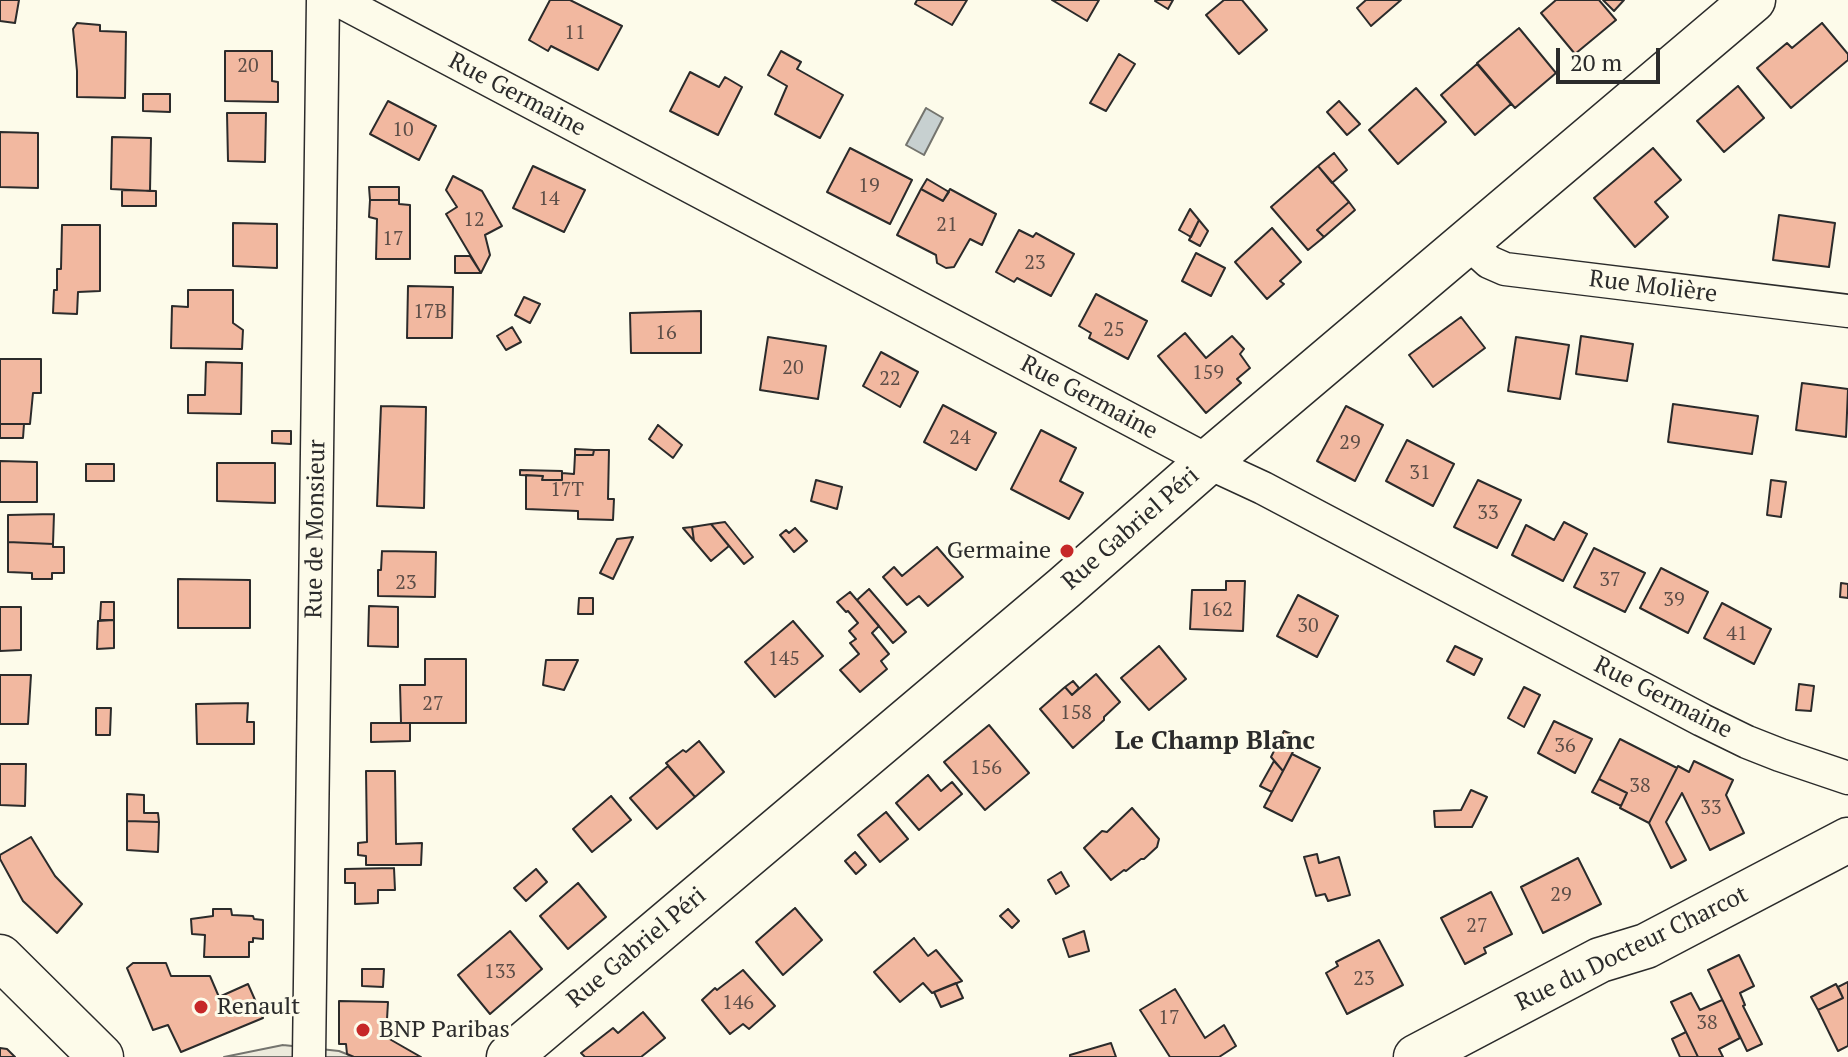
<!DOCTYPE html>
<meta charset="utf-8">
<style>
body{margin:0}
#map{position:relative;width:1848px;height:1057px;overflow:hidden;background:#fdfbea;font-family:"PT Serif",serif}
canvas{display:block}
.scale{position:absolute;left:1556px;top:48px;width:104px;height:36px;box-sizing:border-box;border:4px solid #2b2b2b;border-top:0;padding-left:10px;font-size:24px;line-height:28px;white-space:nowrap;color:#2b2b2b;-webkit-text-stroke:6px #fdfbea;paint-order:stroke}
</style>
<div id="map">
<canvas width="1848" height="1057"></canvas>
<div class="scale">20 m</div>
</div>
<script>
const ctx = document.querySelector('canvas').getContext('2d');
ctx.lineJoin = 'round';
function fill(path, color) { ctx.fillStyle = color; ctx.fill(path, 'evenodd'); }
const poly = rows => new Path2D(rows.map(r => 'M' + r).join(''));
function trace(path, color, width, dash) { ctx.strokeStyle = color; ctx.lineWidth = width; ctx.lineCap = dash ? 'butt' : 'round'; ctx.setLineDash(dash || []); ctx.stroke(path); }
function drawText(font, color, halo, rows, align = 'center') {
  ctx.font = font + ' "PT Serif",serif'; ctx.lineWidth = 6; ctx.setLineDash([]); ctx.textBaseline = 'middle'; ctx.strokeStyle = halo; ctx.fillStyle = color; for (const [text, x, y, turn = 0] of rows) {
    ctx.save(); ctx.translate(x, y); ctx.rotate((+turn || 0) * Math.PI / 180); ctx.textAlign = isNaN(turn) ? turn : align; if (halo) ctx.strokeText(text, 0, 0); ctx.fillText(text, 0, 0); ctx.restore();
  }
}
const parking = poly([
 [283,1045,339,1051,354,1057,224,1057,283,1045]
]);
const water = poly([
 [926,108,943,118,924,155,906,145,926,108]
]);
const building = poly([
 [0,0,19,0,15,23,0,21,0,0],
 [550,0,570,0,622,26,598,70,551,46,548,51,529,40,550,0],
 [917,0,967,0,952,25,915,4,917,0],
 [1052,0,1099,0,1087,21,1052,0],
 [1156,0,1173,0,1168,9,1155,1,1156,0],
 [1224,0,1242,0,1267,30,1239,54,1206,15,1224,0],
 [1366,0,1401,0,1371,26,1357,8,1366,0],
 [1556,0,1599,0,1616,20,1575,54,1541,13,1556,0],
 [1603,0,1624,0,1614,11,1603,0],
 [77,23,100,25,100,31,126,32,125,98,77,97,77,71,73,29,77,23],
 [1822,23,1848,54,1848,60,1791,108,1757,68,1787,43,1792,48,1822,23],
 [1519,28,1556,73,1515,108,1477,63,1519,28],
 [225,51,272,51,272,81,278,82,278,102,225,101,225,51],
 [781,51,801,62,797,69,843,95,820,138,775,114,787,86,768,75,781,51],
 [1119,54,1135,64,1106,111,1090,103,1119,54],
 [1477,64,1511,104,1475,135,1441,95,1477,64],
 [690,72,719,87,725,77,742,87,718,135,670,111,690,72],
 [1738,86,1764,118,1724,152,1697,121,1738,86],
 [1416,88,1446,122,1398,164,1369,130,1416,88],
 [143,94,170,94,170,112,143,111,143,94],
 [388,101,436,126,419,160,370,134,388,101],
 [1339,101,1360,124,1347,135,1327,112,1339,101],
 [227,113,266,113,265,162,228,161,227,113],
 [0,132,38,133,38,188,0,187,0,132],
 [112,137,151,138,150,191,111,189,112,137],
 [850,148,912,180,890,224,827,192,850,148],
 [1653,148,1681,180,1655,202,1668,217,1635,247,1594,198,1653,148],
 [1334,153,1347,170,1332,183,1318,166,1334,153],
 [533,166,585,190,564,232,513,208,533,166],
 [1318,166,1349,202,1317,230,1324,237,1308,250,1271,207,1318,166],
 [453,176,482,191,502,226,485,235,490,255,481,273,446,214,457,207,446,190,453,176],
 [927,179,949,192,943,201,921,189,927,179],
 [369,187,399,187,399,200,370,200,369,187],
 [921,189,943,201,950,189,996,214,982,245,970,239,954,267,946,268,937,263,936,255,897,235,921,189],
 [122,190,156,191,156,206,122,206,122,190],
 [370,200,399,200,399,204,410,205,410,259,376,259,377,219,369,217,370,200],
 [1349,202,1355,210,1324,237,1317,230,1349,202],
 [1190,209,1199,220,1191,237,1179,230,1190,209],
 [1779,215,1835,223,1829,267,1773,260,1779,215],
 [1199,220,1208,231,1200,246,1189,240,1199,220],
 [233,223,277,224,277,268,233,266,233,223],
 [62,225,100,225,100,291,78,292,77,314,53,313,54,290,57,290,57,269,61,269,62,225],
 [1272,228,1301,262,1280,281,1284,284,1267,299,1235,262,1272,228],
 [1019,230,1033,237,1036,233,1074,254,1051,296,1017,278,1014,282,996,272,1019,230],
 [1196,253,1225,268,1211,296,1182,281,1196,253],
 [455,256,470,256,481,273,455,273,455,256],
 [408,286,453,287,452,338,407,338,408,286],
 [188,290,233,290,233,323,243,330,242,349,171,348,172,306,188,307,188,290],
 [1096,294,1147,321,1128,359,1089,338,1091,333,1079,326,1096,294],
 [524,297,540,304,530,323,515,315,524,297],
 [701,311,701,353,631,353,630,313,701,311],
 [1461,317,1485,348,1433,387,1409,355,1461,317],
 [512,327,521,342,506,350,497,336,512,327],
 [1185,333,1206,358,1232,336,1244,349,1240,354,1250,368,1237,379,1241,383,1206,413,1158,356,1185,333],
 [1581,336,1633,344,1627,381,1576,374,1581,336],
 [768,337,826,346,818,399,760,390,768,337],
 [1516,337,1569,345,1560,399,1508,391,1516,337],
 [881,352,918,372,900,407,863,386,881,352],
 [0,359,41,359,41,393,33,393,30,424,0,424,0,359],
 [206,362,242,363,241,414,188,413,188,395,205,395,206,362],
 [1802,383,1848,389,1846,437,1796,430,1802,383],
 [1673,404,1758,416,1752,454,1668,442,1673,404],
 [943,405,996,433,976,470,924,442,943,405],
 [381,406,426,407,424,508,377,506,381,406],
 [1346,406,1383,425,1355,481,1317,461,1346,406],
 [0,424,24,424,23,438,0,438,0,424],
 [658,425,682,445,673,458,649,439,658,425],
 [1041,430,1076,448,1060,481,1083,493,1069,519,1011,489,1041,430],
 [272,431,291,431,291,444,272,443,272,431],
 [1407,440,1454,464,1433,506,1386,481,1407,440],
 [575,449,594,450,593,455,575,455,575,449],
 [594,450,609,450,608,499,614,499,613,520,578,519,578,511,526,509,526,475,543,476,542,480,562,480,562,473,574,474,575,455,593,455,594,450],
 [0,461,37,462,37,502,0,502,0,461],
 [217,463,275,463,275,503,217,501,217,463],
 [86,464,114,464,114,481,86,481,86,464],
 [520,470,562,471,562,480,542,480,543,476,520,475,520,470],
 [816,480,842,487,837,509,811,501,816,480],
 [1478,480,1521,500,1497,548,1454,527,1478,480],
 [1771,480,1786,482,1781,517,1767,515,1771,480],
 [54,514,53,544,8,542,8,515,54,514],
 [725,522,753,557,744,564,711,524,725,522],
 [1564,522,1587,534,1563,581,1512,555,1526,525,1554,540,1564,522],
 [711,524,729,546,711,561,694,541,692,527,711,524],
 [692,527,694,541,683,528,692,527],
 [795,528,807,541,794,552,780,535,786,530,789,533,795,528],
 [633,537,613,579,600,573,617,539,633,537],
 [8,542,53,544,53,547,64,547,64,573,52,573,52,579,32,579,32,573,8,572,8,542],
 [937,547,963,577,928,606,919,596,907,605,883,577,894,567,902,576,937,547],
 [1594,548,1645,573,1625,612,1574,587,1594,548],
 [382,551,436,552,435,597,378,596,378,570,381,570,382,551],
 [1661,568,1708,592,1688,633,1640,608,1661,568],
 [178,579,250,580,250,628,178,628,178,579],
 [1226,581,1245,581,1243,631,1190,629,1192,590,1226,590,1226,581],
 [1841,583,1848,584,1848,598,1840,597,1841,583],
 [869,589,906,632,893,643,857,600,869,589],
 [850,592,879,626,872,633,889,654,881,661,887,669,860,692,840,670,859,654,850,643,856,639,849,631,858,623,848,611,846,612,837,602,850,592],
 [1298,595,1338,616,1317,657,1277,636,1298,595],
 [579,598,593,598,593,614,578,614,579,598],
 [101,602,114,602,114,620,100,620,101,602],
 [1722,603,1771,629,1754,664,1704,638,1722,603],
 [369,606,398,607,398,647,368,646,369,606],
 [0,607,21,607,21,650,0,651,0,607],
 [114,620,114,648,97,649,98,621,114,620],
 [793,621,823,656,775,697,745,662,793,621],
 [1159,646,1186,679,1149,710,1121,678,1159,646],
 [1455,646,1482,659,1474,675,1447,661,1455,646],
 [425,659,466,659,466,723,401,723,400,685,425,685,425,659],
 [546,660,578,660,564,690,543,685,546,660],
 [1096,674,1120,702,1104,717,1104,720,1073,748,1040,709,1065,687,1072,695,1096,674],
 [0,675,31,675,28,724,0,724,0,675],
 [1073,681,1079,688,1072,695,1065,687,1073,681],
 [1799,684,1814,686,1811,711,1796,710,1799,684],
 [1524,687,1540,695,1524,727,1508,718,1524,687],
 [248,703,247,722,254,722,254,744,197,744,196,704,248,703],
 [96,708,111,708,110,735,96,735,96,708],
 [1554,721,1592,739,1575,773,1538,753,1554,721],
 [371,723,410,723,410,741,371,742,371,723],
 [989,725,1029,773,985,810,944,762,989,725],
 [1284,731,1300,738,1283,771,1271,757,1284,731],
 [1620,739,1677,768,1649,823,1620,808,1627,793,1599,779,1620,739],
 [699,741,724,772,695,797,666,763,683,750,686,752,699,741],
 [1292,754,1320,768,1292,821,1264,807,1292,754],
 [1274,761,1283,771,1272,792,1260,786,1274,761],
 [1694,761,1733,780,1726,795,1744,833,1710,850,1682,793,1666,822,1686,860,1671,868,1649,823,1678,766,1689,772,1694,761],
 [0,764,26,764,25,806,0,805,0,764],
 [668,766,695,797,657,829,630,798,668,766],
 [366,771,395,771,396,844,422,843,421,865,366,865,366,856,358,855,358,843,367,842,366,771],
 [928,775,941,791,952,782,962,794,919,830,896,803,928,775],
 [1599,779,1627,793,1621,806,1592,792,1599,779],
 [1471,790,1487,797,1472,827,1435,827,1434,811,1461,810,1471,790],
 [127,794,144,795,144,813,158,813,159,822,127,821,127,794],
 [611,796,631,820,592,852,573,829,611,796],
 [1132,808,1159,839,1157,847,1144,859,1141,859,1126,871,1124,870,1111,880,1084,848,1102,831,1107,832,1132,808],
 [886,812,908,839,880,862,858,835,886,812],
 [127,821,159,822,158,852,127,850,127,821],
 [31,837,55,876,82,904,57,933,23,901,0,859,0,855,31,837],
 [855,852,866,865,856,874,845,861,855,852],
 [1317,854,1319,863,1339,857,1350,895,1328,901,1325,894,1316,896,1304,857,1317,854],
 [1578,858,1601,904,1543,933,1521,887,1578,858],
 [394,868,395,890,378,890,378,903,355,904,355,883,345,883,345,869,394,868],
 [536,869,547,882,526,901,514,888,536,869],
 [1061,872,1069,886,1056,894,1048,880,1061,872],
 [578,883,606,917,568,949,540,916,578,883],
 [1491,892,1512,934,1484,948,1486,953,1465,964,1441,918,1491,892],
 [795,908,822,940,783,975,756,942,795,908],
 [213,909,231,909,232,915,253,916,254,919,263,920,263,939,253,938,253,942,249,942,249,957,204,957,205,935,192,934,191,919,213,916,213,909],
 [1008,909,1019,921,1012,928,1000,916,1008,909],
 [510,931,542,969,490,1014,458,975,510,931],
 [1084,931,1089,951,1069,957,1063,939,1084,931],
 [914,938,928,956,936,950,962,981,932,993,923,983,900,1002,874,972,914,938],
 [1379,940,1403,985,1347,1014,1326,973,1338,966,1336,962,1379,940],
 [1739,955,1754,986,1740,993,1745,1005,1743,1006,1762,1044,1747,1051,1708,970,1739,955],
 [133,963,166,963,171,976,210,976,219,997,248,984,263,1018,181,1052,168,1025,153,1030,127,968,133,963],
 [362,969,384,969,383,987,362,986,362,969],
 [743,970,775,1006,749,1029,743,1024,730,1034,702,1000,715,988,717,990,743,970],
 [1848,982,1848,1046,1838,1051,1818,1010,1843,998,1838,987,1848,982],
 [956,983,963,998,941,1007,934,992,956,983],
 [1836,984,1843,998,1818,1010,1811,997,1836,984],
 [1175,989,1205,1038,1224,1025,1236,1046,1219,1057,1170,1057,1140,1010,1175,989],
 [1691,993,1700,1010,1722,1000,1723,1001,1740,1038,1719,1049,1723,1057,1698,1057,1686,1032,1671,1002,1691,993],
 [339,1001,388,1002,386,1037,421,1057,354,1057,347,1054,346,1044,339,1044,339,1001],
 [643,1012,665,1038,641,1057,585,1057,581,1053,613,1028,618,1033,643,1012],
 [1686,1032,1698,1057,1680,1057,1672,1039,1686,1032],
 [1111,1043,1116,1057,1070,1057,1070,1055,1111,1043],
 [0,1048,7,1049,15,1057,0,1057,0,1048]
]);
const street = poly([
 [338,0,1197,455,1210,460,1222,469,1263,488,1702,720,1747,742,1780,755,1848,778],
 [1467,242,1489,262,1505,269,1848,311],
 [309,1057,323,0]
]);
const secondary = poly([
 [0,957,101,1057],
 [509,1057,1064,588,1210,460,1753,0],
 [1416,1057,1600,960,1646,946,1848,840]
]);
const markers = [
 [1067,551,8,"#c62828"],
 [201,1007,8,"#c62828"],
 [363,1030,8,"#c62828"]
];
const numberNames = [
 ["11",575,33],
 ["20",248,66],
 ["10",403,130],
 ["19",869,186],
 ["14",549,199],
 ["12",474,220],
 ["21",947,225],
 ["17",393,239],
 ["23",1035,263],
 ["17B",430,312],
 ["25",1114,330],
 ["16",666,333],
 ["20",793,368],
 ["159",1208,373],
 ["22",890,379],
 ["24",960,438],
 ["29",1350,443],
 ["31",1420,473],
 ["17T",567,490],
 ["33",1488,513],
 ["37",1610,580],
 ["23",406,583],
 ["39",1674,600],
 ["162",1217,610],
 ["30",1308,626],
 ["41",1737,634],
 ["145",784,659],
 ["27",433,704],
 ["158",1076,713],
 ["36",1565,746],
 ["156",986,768],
 ["38",1640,786],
 ["33",1711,808],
 ["29",1561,895],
 ["27",1477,926],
 ["133",500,972],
 ["23",1364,979],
 ["146",738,1003],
 ["17",1169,1018],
 ["38",1707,1023]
];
const streetNames = [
 ["Rue Germaine",517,95,28],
 ["Rue Molière",1653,287,7],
 ["Rue Germaine",1089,398,28],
 ["Rue de Monsieur",316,529,-89],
 ["Rue Gabriel Péri",1131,529,-41],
 ["Rue Germaine",1663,698,27],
 ["Rue Gabriel Péri",637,948,-40],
 ["Rue du Docteur Charcot",1632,949,-26]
];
const poiNames = [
 ["Germaine",1051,551,"right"],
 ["Renault",217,1007],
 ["BNP Paribas",379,1030]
];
const neighbourhoodNames = [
 ["Le Champ Blanc",1215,742]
];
fill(parking, '#eceadb');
trace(parking, '#74746e', 2);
fill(water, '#c7d0d0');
trace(water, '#74746e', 2);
fill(building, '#f2b8a0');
trace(building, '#2b2b2b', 2);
trace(street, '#2b2b2b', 35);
trace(secondary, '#2b2b2b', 47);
trace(street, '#fdfbea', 32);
trace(secondary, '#fdfbea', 44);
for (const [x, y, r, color] of markers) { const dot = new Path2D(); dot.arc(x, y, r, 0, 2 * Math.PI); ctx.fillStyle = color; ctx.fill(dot); trace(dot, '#fdfbea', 3); }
drawText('20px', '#5d4e48', null, numberNames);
drawText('24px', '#2b2b2b', '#fdfbea', streetNames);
drawText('24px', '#2b2b2b', '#fdfbea', poiNames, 'left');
drawText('bold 26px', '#2b2b2b', '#fdfbea', neighbourhoodNames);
</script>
